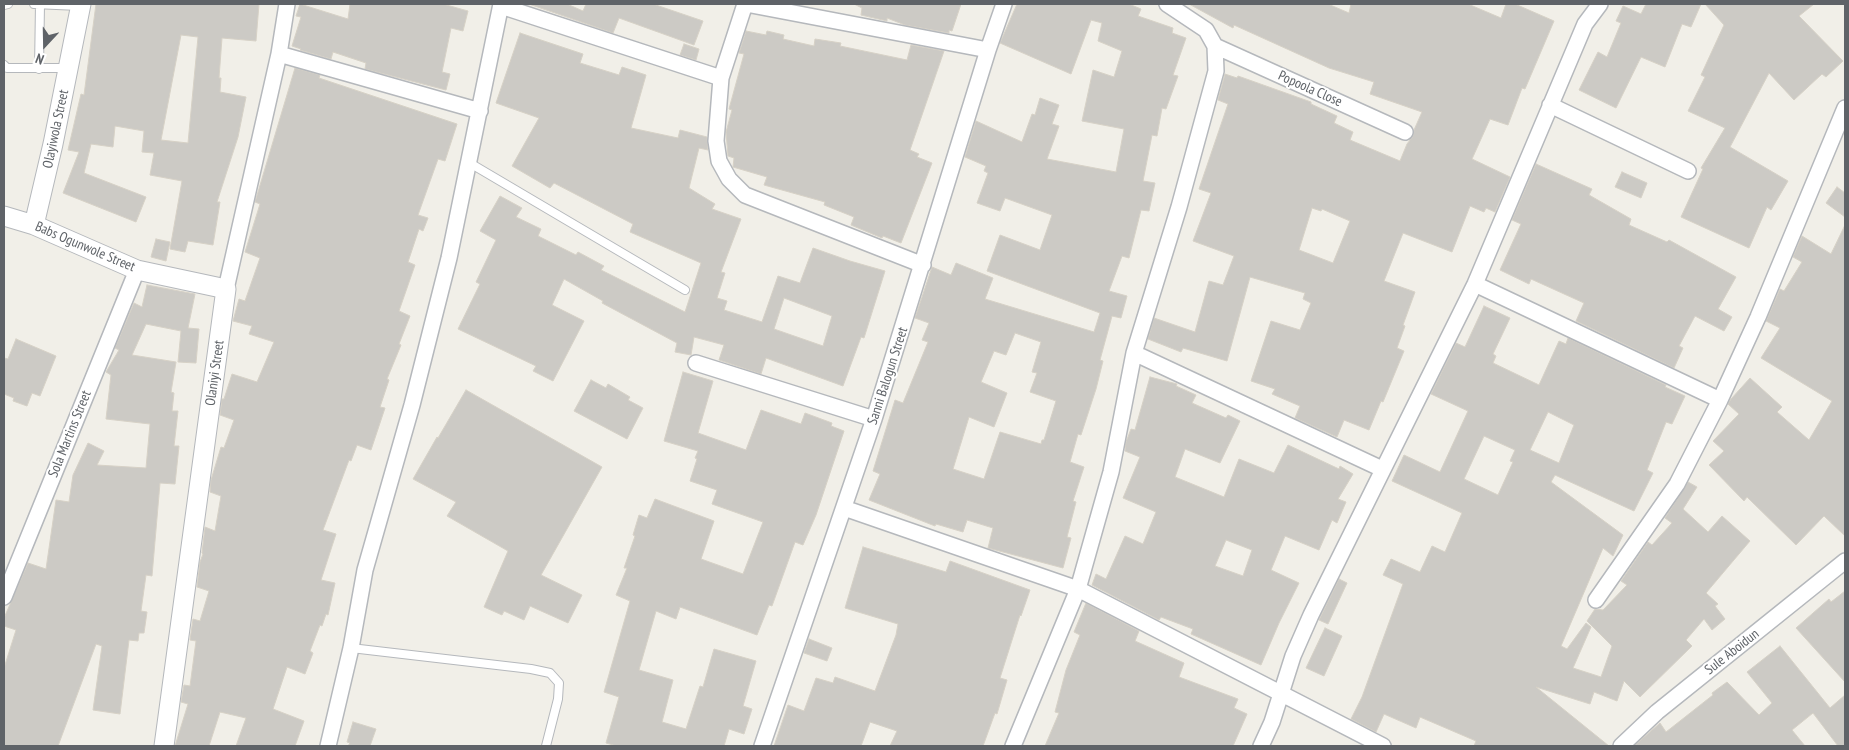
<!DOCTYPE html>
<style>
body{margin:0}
#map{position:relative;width:1849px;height:750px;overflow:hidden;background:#f1efe8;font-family:"PT Sans Narrow",sans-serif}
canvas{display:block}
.frame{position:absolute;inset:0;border:5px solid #5f6368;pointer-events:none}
.north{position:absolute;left:20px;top:20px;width:50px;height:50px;-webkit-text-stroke:4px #fff;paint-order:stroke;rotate:201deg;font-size:14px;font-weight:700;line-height:20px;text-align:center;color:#5f6368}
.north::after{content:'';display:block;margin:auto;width:18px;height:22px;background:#5f6368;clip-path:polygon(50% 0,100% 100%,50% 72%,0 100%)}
</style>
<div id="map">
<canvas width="1849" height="750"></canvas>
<div class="frame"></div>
<div class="north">N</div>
</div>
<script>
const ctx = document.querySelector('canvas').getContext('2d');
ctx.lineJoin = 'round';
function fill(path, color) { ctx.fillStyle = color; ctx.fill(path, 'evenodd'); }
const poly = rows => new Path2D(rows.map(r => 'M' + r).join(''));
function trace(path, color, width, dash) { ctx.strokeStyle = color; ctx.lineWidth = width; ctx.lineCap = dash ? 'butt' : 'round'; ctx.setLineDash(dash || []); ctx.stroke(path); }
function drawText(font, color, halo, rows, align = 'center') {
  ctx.font = font + ' "PT Sans Narrow",sans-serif'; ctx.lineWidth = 4; ctx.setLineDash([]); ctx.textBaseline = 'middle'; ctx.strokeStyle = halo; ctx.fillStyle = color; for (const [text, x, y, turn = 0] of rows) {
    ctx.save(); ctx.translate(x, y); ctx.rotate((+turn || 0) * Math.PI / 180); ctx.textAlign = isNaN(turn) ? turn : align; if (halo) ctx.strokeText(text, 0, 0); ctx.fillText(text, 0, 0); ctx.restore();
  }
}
const building = poly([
 [96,4,259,4,256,41,222,38,219,78,221,78,220,92,246,97,238,137,217,202,220,202,213,245,188,241,185,252,170,249,182,181,150,175,154,153,142,152,144,131,115,126,113,147,91,144,84,173,146,197,136,222,63,193,79,152,68,150,81,94,84,95,96,4],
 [181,35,198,37,188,143,161,140,181,35],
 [300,4,348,19,350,4,443,4,468,11,463,31,451,28,442,72,450,74,446,90,365,69,366,63,333,52,331,59,300,50,301,49,292,46,301,17,296,16,300,4],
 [529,4,567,4,583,11,586,4,653,4,703,21,694,45,619,18,613,33,529,4],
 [854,4,961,4,952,31,949,30,949,33,905,25,887,18,887,21,861,15,862,8,854,4],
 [1017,4,1129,4,1141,9,1138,16,1173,28,1172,33,1186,38,1173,75,1178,76,1166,109,1162,108,1157,136,1152,135,1143,181,1155,183,1149,211,1141,210,1129,258,1122,256,1109,291,1127,296,1121,318,1112,316,1100,360,1103,361,1096,389,1081,435,1078,434,1070,462,1084,467,1073,501,1076,502,1067,537,1071,538,1063,568,988,548,993,528,967,520,963,532,936,524,935,526,869,500,880,474,873,471,895,400,903,403,928,342,922,340,929,323,915,318,932,267,951,275,956,263,993,278,985,299,1094,332,1100,313,987,271,1000,235,1040,250,1052,215,1005,198,1000,211,977,203,988,173,984,171,986,166,965,157,976,121,1022,142,1032,114,1035,115,1040,98,1059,105,1052,124,1059,126,1047,159,1116,172,1124,129,1082,121,1093,70,1114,77,1122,51,1098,41,1102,23,1091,20,1071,74,1000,43,1017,4],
 [1015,333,1041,342,1032,372,1037,373,1030,392,1056,401,1044,440,1042,440,1041,444,1000,432,984,479,953,469,969,417,994,427,1007,393,981,382,994,351,1006,355,1015,333],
 [1189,4,1328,4,1349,13,1351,4,1468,4,1501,18,1506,4,1515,4,1554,21,1525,89,1522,88,1508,125,1490,119,1472,159,1510,177,1495,212,1486,208,1484,212,1470,206,1452,252,1403,233,1384,281,1415,292,1403,325,1405,326,1397,348,1404,351,1383,402,1381,401,1369,430,1344,420,1337,437,1295,418,1300,406,1272,394,1275,389,1251,381,1271,321,1300,330,1311,303,1303,299,1305,293,1250,277,1227,361,1183,348,1181,352,1148,339,1154,318,1195,332,1209,281,1223,285,1234,256,1193,241,1211,193,1199,189,1228,104,1218,100,1225,74,1237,78,1238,76,1311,102,1311,104,1337,116,1334,123,1353,132,1350,140,1400,161,1407,144,1413,136,1414,130,1422,112,1370,94,1374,82,1329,68,1234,25,1233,28,1189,4],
 [1312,208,1321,211,1322,209,1350,221,1333,263,1299,250,1312,208],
 [1646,4,1701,4,1691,27,1682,24,1665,67,1641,57,1616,108,1579,90,1598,52,1607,57,1621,23,1616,21,1623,6,1641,14,1646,4],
 [1705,4,1814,4,1799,16,1843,61,1826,77,1822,74,1794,100,1769,73,1730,147,1788,181,1771,210,1767,207,1749,248,1681,217,1703,169,1701,168,1725,128,1688,111,1705,77,1701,75,1724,25,1705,4],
 [746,31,766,35,767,31,784,35,783,39,814,46,815,39,841,43,840,46,907,60,911,45,944,51,910,150,919,154,917,157,932,163,901,243,883,236,882,238,851,225,854,217,824,205,825,202,764,185,767,177,733,167,734,158,728,156,726,132,732,110,729,109,744,54,739,53,746,31],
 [520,33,583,54,580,63,619,75,622,67,646,75,631,128,678,138,680,130,707,137,708,150,699,148,689,188,715,204,712,209,741,219,721,272,725,273,717,298,727,301,724,310,762,322,778,276,800,283,813,248,850,261,885,271,864,338,861,337,843,386,766,358,761,374,719,360,724,345,694,337,691,355,675,352,677,343,602,303,603,301,564,279,552,305,584,321,553,381,533,371,536,366,458,329,480,284,476,282,496,240,480,231,500,196,522,208,516,217,541,229,538,236,576,255,578,252,604,266,601,270,685,312,701,263,630,232,633,224,554,183,550,188,512,166,539,118,496,103,520,33],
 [784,298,832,316,823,346,774,329,784,298],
 [684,44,699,49,696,60,680,55,684,44],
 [295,68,320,75,319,78,457,124,445,161,438,159,418,215,428,218,423,231,419,229,408,262,415,265,399,311,410,316,399,344,401,345,387,379,389,380,380,407,385,408,371,450,357,445,351,461,349,460,323,530,336,534,321,580,335,583,328,615,326,614,322,626,320,625,310,651,313,653,305,674,287,667,273,709,304,721,295,746,236,746,246,718,220,712,209,746,175,746,188,704,181,702,184,685,190,686,196,641,190,640,193,619,200,621,209,591,197,587,200,562,203,554,202,553,205,527,215,531,221,496,210,492,211,480,221,447,224,448,234,420,220,415,222,399,224,399,232,374,257,382,274,342,249,334,252,326,233,321,239,299,245,301,260,258,245,252,260,204,255,202,295,68],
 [1536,164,1592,189,1589,195,1631,219,1629,225,1667,242,1669,240,1736,277,1718,309,1732,317,1724,331,1695,316,1679,346,1683,348,1674,368,1576,321,1584,303,1531,279,1529,284,1500,270,1521,224,1512,220,1536,164],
 [1622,172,1647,183,1641,198,1615,187,1622,172],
 [1837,187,1845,193,1845,217,1826,203,1837,187],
 [1845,225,1845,536,1824,516,1796,545,1747,497,1744,501,1709,465,1724,451,1713,441,1739,414,1728,404,1731,399,1750,378,1782,407,1777,412,1809,440,1832,401,1761,358,1780,328,1766,321,1780,289,1784,291,1802,262,1793,257,1802,236,1831,254,1845,225],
 [156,239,170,242,166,261,151,257,156,239],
 [147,285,195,294,188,328,199,329,196,363,178,362,181,331,146,324,132,355,176,362,171,392,174,393,172,411,178,411,174,446,179,446,175,484,160,483,152,576,146,575,141,611,147,612,144,633,139,633,138,641,129,640,120,714,93,710,102,646,96,644,58,746,4,746,4,668,16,630,4,626,4,618,28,563,46,569,56,500,69,502,73,475,88,443,104,451,97,465,146,468,150,424,106,419,111,375,106,372,119,350,115,348,134,303,142,307,147,285],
 [1484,306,1510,318,1493,354,1496,356,1493,363,1539,385,1559,341,1566,344,1568,338,1666,385,1665,387,1685,396,1672,424,1666,422,1647,470,1653,473,1634,511,1555,475,1551,482,1623,535,1613,556,1603,548,1561,646,1567,649,1586,623,1591,627,1573,668,1601,677,1612,646,1587,621,1595,609,1603,610,1627,585,1621,581,1648,542,1652,545,1672,523,1665,518,1688,482,1697,487,1683,509,1708,532,1722,516,1750,541,1706,593,1718,604,1715,606,1725,619,1712,630,1704,619,1686,640,1692,646,1640,697,1624,681,1617,701,1594,692,1590,704,1536,687,1609,746,1474,746,1476,741,1420,717,1416,728,1384,714,1376,732,1351,719,1362,697,1403,584,1383,575,1391,559,1420,572,1432,546,1445,552,1462,513,1392,481,1404,455,1440,472,1468,411,1431,394,1456,343,1465,347,1484,306],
 [1548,412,1574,425,1559,463,1530,450,1548,412],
 [1484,436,1515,450,1510,461,1513,462,1498,495,1464,479,1484,436],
 [16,339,56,356,40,396,32,393,27,406,13,401,14,398,4,394,4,358,8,359,16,339],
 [683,372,713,381,698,433,746,450,761,410,801,424,805,413,832,423,831,426,844,431,816,515,803,545,795,542,772,606,769,605,757,635,680,607,676,619,656,611,639,670,673,680,662,722,686,729,700,686,703,687,714,649,756,661,743,706,752,709,744,734,729,729,724,746,617,746,606,743,619,697,604,692,630,601,616,595,627,568,624,568,635,536,633,535,639,515,647,518,655,499,714,521,701,559,743,574,763,522,712,504,717,490,690,481,697,459,695,458,698,451,664,441,683,372],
 [1150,377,1177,384,1176,386,1196,395,1192,403,1226,418,1228,415,1240,421,1220,463,1185,449,1175,477,1224,497,1239,459,1274,473,1288,445,1339,469,1340,466,1353,474,1338,499,1346,502,1337,523,1332,520,1319,550,1285,536,1271,570,1299,583,1279,623,1261,665,1191,634,1193,629,1161,617,1159,620,1092,585,1096,574,1106,579,1125,536,1143,544,1156,512,1123,498,1140,457,1125,451,1126,442,1131,429,1135,430,1150,377],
 [1226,540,1252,550,1243,576,1215,566,1226,540],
 [591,380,606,388,608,384,630,397,628,400,643,408,627,439,574,411,591,380],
 [466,390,602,467,541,575,582,595,568,623,530,606,524,620,504,611,502,615,484,607,508,551,447,516,456,502,413,479,437,437,438,438,466,390],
 [863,547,946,572,950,561,1030,590,1021,616,1020,615,1000,678,1007,680,997,714,995,713,983,746,890,746,897,731,870,722,861,746,774,746,788,705,804,711,816,678,833,683,835,677,875,691,896,635,898,624,845,608,863,547],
 [1339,579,1347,583,1328,624,1319,620,1339,579],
 [1845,591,1845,682,1796,628,1829,599,1831,602,1845,591],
 [1086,603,1139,631,1135,641,1184,663,1179,677,1238,699,1234,708,1247,714,1233,746,1045,746,1059,713,1055,712,1066,670,1080,635,1074,632,1086,603],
 [1325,628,1342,636,1324,676,1306,668,1325,628],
 [809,639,832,648,827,661,804,653,809,639],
 [1780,646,1830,708,1845,695,1845,746,1838,746,1813,713,1792,730,1805,746,1634,746,1660,723,1666,732,1713,695,1712,693,1727,682,1759,715,1772,703,1747,672,1780,646],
 [353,722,376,729,370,746,348,746,350,743,347,742,353,722]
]);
const service = poly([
 [34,4,79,6],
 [4,5,8,4],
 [4,65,7,68,68,68],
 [39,69,40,4],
 [468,162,685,290],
 [351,648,531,669,550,673,559,683,558,699,546,746]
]);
const minor = poly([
 [745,4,721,78,716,141,719,161,729,179,745,195,923,265],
 [746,4,988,50],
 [501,6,721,78],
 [1215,46,1405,132],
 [279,54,480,111],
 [1550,105,1688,171],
 [1475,284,1720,400],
 [226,289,279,54,287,4],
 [1134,353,1382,469],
 [696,363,874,419],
 [844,508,1078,589,1383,746],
 [4,597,137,270],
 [1596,600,1677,484,1720,400,1758,317,1845,108],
 [328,746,351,648,365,570,412,405,449,258,501,4],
 [762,746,874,419,988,50,1004,4],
 [1013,746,1078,589,1111,472,1134,353,1179,207,1216,71,1215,46,1206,30,1167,4],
 [1261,746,1272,722,1293,656,1311,615,1475,284,1585,24,1600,4],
 [1621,746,1657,712,1845,561]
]);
const tertiary = poly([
 [4,216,34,225,137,270,226,289,164,746],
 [34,225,53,144,81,4]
]);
const streetNames = [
 ["Popoola Close",1310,89,24],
 ["Olayiwola Street",56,129,-78],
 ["Babs Ogunwole Street",85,247,23],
 ["Olaniyi Street",215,373,-82],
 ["Sanni Balogun Street",888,376,-72],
 ["Sola Martins Street",70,434,-68],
 ["Sule Aboidun",1732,652,-38]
];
fill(building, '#cccac5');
trace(building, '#d6d1c6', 1);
trace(service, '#b5b8bc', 10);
trace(minor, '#b5b8bc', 18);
trace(tertiary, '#b5b8bc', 21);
trace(service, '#fff', 8);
trace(minor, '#fff', 15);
trace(tertiary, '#fff', 19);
drawText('14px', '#5f6368', '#fff', streetNames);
</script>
